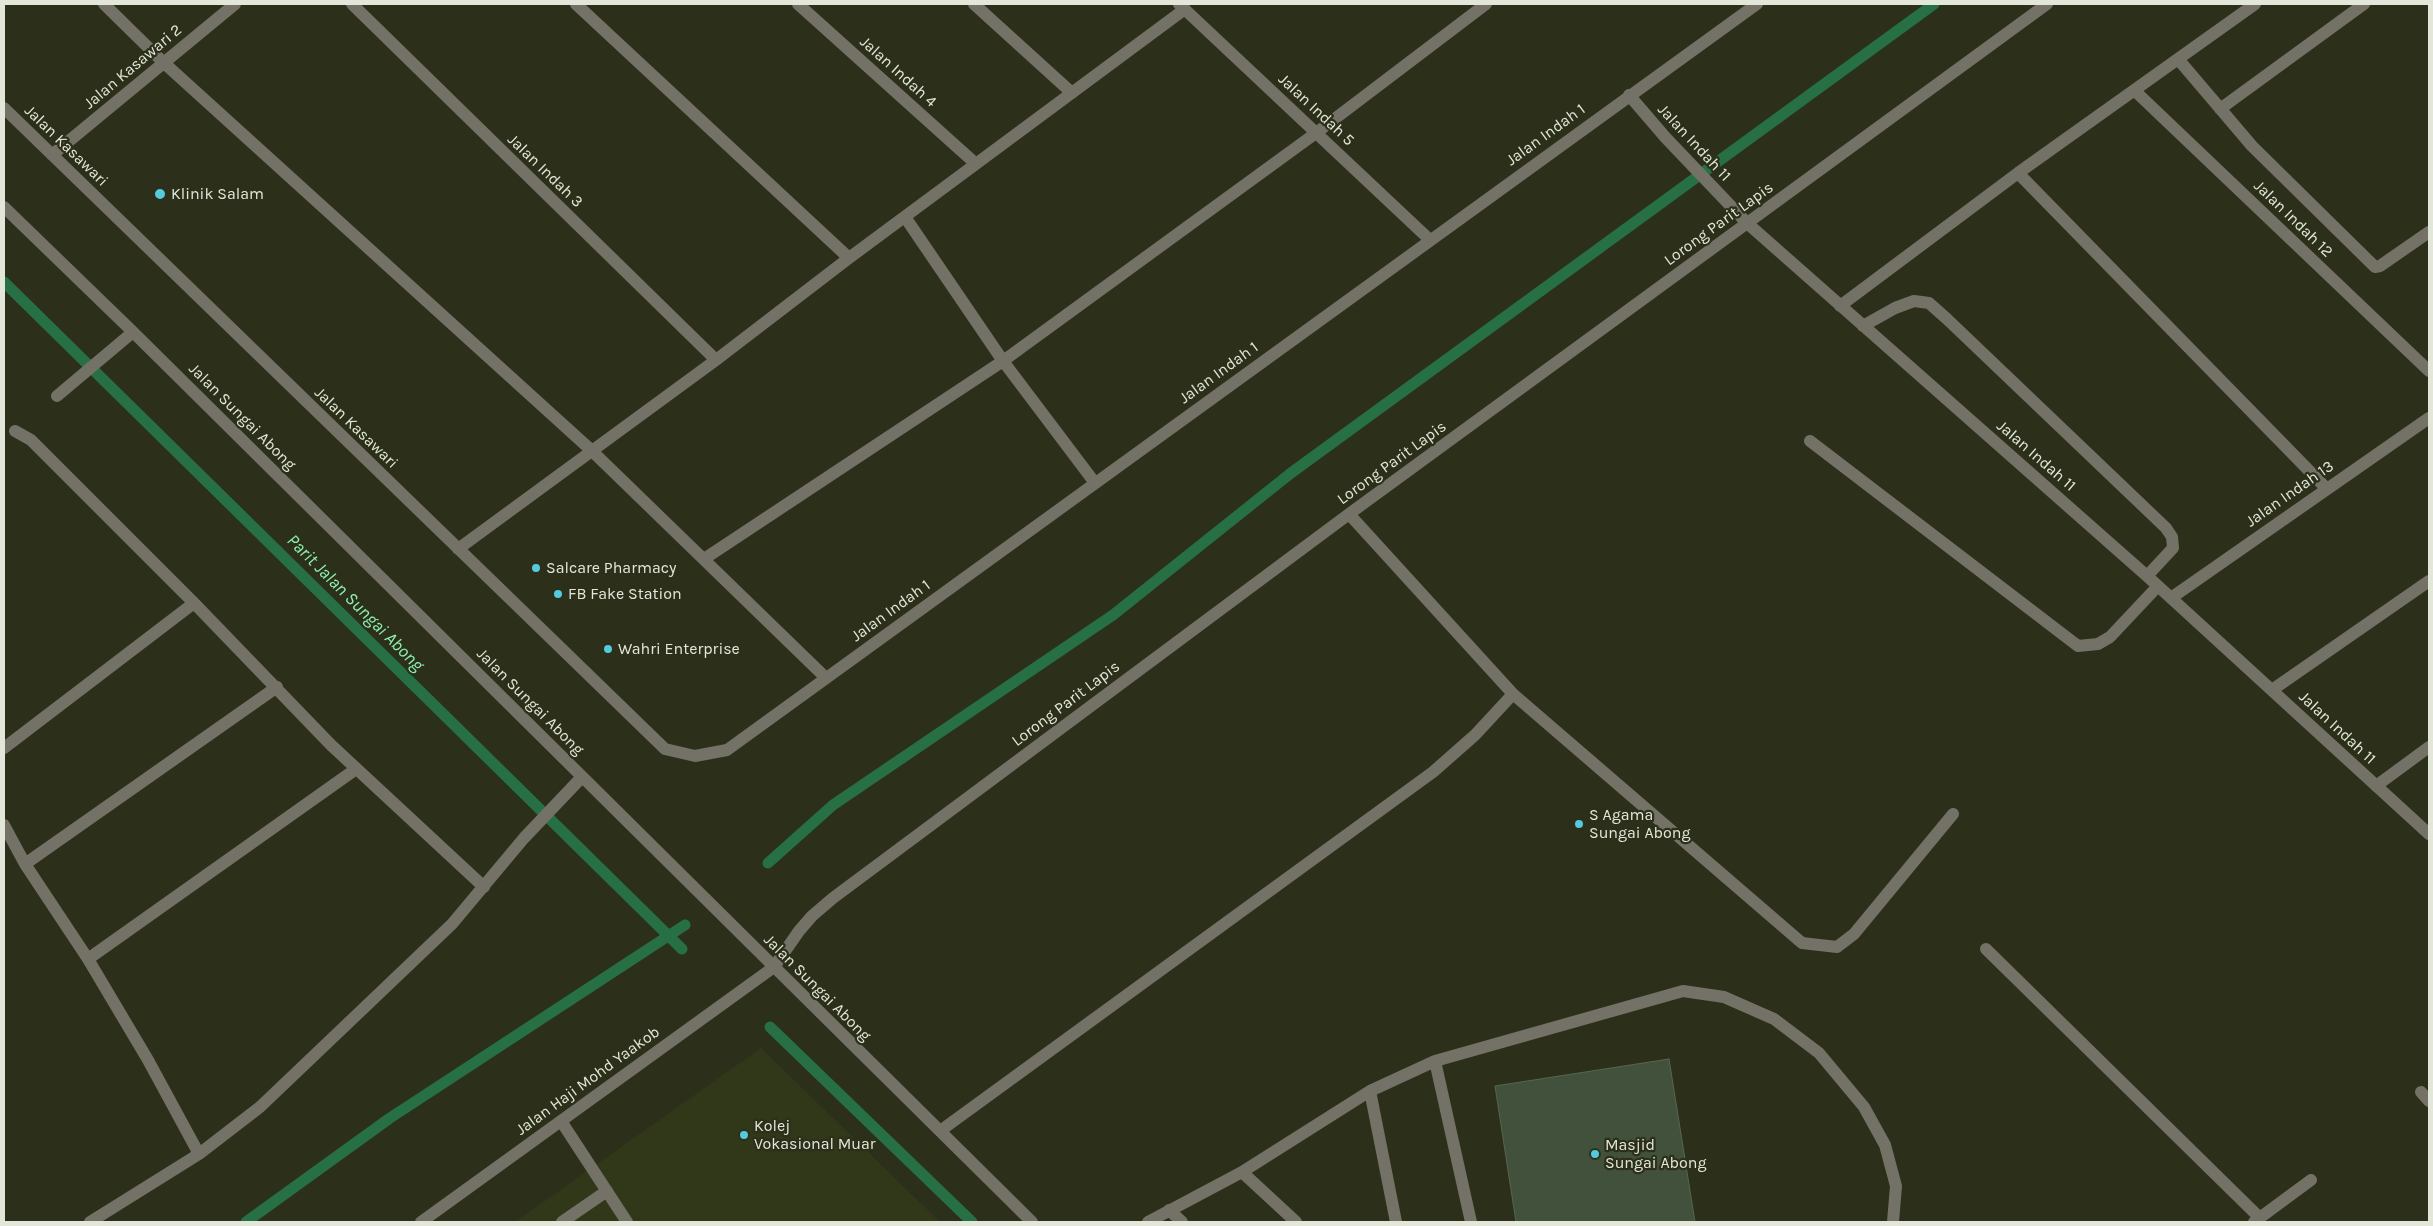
<!DOCTYPE html>
<style>
body{margin:0}
#map{position:relative;width:2433px;height:1226px;overflow:hidden;background:#2c301a;font-family:Karla,sans-serif}
canvas{display:block}
.frame{position:absolute;inset:0;border:5px solid #e3e7d9;pointer-events:none}
</style>
<div id="map">
<canvas width="2433" height="1226"></canvas>
<div class="frame"></div>
</div>
<script>
const ctx = document.querySelector('canvas').getContext('2d');
ctx.lineJoin = 'round';
function fill(path, color) { ctx.fillStyle = color; ctx.fill(path, 'evenodd'); }
const poly = rows => new Path2D(rows.map(r => 'M' + r).join(''));
function trace(path, color, width, dash) { ctx.strokeStyle = color; ctx.lineWidth = width; ctx.lineCap = dash ? 'butt' : 'round'; ctx.setLineDash(dash || []); ctx.stroke(path); }
function drawText(font, color, halo, rows, align = 'center') {
  ctx.font = font + ' Karla,sans-serif'; ctx.lineWidth = 4.5; ctx.setLineDash([]); ctx.textBaseline = 'middle'; ctx.strokeStyle = halo; ctx.fillStyle = color; for (const [text, x, y, turn = 0] of rows) {
    ctx.save(); ctx.translate(x, y); ctx.rotate((+turn || 0) * Math.PI / 180); ctx.textAlign = isNaN(turn) ? turn : align; if (halo) ctx.strokeText(text, 0, 0); ctx.fillText(text, 0, 0); ctx.restore();
  }
}
const built = poly([
 [761,1048,940,1222,515,1222]
]);
const stream = poly([
 [4,282,682,949],
 [768,863,833,805,1113,615,1291,473,1934,4],
 [770,1027,972,1222],
 [246,1222,390,1118,685,925]
]);
const building = poly([
 [1669,1059,1695,1222,1516,1222,1495,1086,1669,1059]
]);
const minor = poly([
 [104,4,163,62,591,450,826,678],
 [352,4,716,360],
 [576,4,849,258],
 [798,4,976,164],
 [974,4,1072,93],
 [1179,4,1430,240],
 [2178,59,2252,146,2375,267,2380,266,2429,232],
 [2135,91,2429,371],
 [1629,95,1665,137,1747,223,2147,576,2429,834],
 [4,108,665,749,695,756,727,750,1757,4],
 [2220,109,2364,4],
 [52,155,235,4],
 [2018,173,2327,489],
 [4,207,133,332,1032,1222],
 [905,217,1003,361,1095,483],
 [1840,306,2018,173,2255,4],
 [1863,326,1895,308,1914,301,1929,303,1947,319,2166,528,2172,537,2173,548,2147,576],
 [57,396,133,332],
 [15,431,31,440,194,603,331,745,484,887],
 [1810,441,2078,646,2098,644,2110,637,2158,586],
 [458,549,716,360,849,258,1185,9],
 [704,559,1003,361,1316,133,1486,4],
 [2171,598,2429,418],
 [2272,690,2429,581],
 [1513,694,1802,943,1837,947,1854,934,1953,814],
 [4,748,194,603],
 [2376,786,2429,747],
 [4,825,25,864,88,959],
 [25,864,277,687],
 [1986,949,2260,1218],
 [1435,1061,1471,1222],
 [1370,1091,1396,1222],
 [2421,1092,2429,1101],
 [561,1121,627,1222],
 [940,1131,1433,772,1475,735,1513,694,1349,514],
 [199,1154,148,1060,88,959,356,769],
 [1242,1172,1296,1222],
 [1169,1210,1182,1222],
 [90,1222,199,1154,260,1107,452,924,524,838,582,777],
 [421,1222,774,967,799,931,812,916,833,898,1349,514,2047,4],
 [562,1222,607,1191],
 [1148,1222,1242,1172,1370,1091,1435,1061,1683,991,1724,997,1774,1019,1819,1053,1864,1107,1885,1145,1896,1186,1893,1222],
 [2254,1222,2311,1180]
]);
const markers = [
 [160,194,6,"#54cade"],
 [536,568,5,"#54cade"],
 [558,594,5,"#54cade"],
 [608,649,5,"#54cade"],
 [1579,824,5,"#54cade"],
 [744,1135,5,"#54cade"],
 [1595,1154,5,"#54cade"]
];
const streetNames = [
 ["Jalan Kasawari 2",133,67,-40],
 ["Jalan Indah 4",898,72,42],
 ["Jalan Indah 5",1316,110,43],
 ["Jalan Indah 1",1546,135,-36],
 ["Jalan Indah 11",1694,143,47],
 ["Jalan Kasawari",66,146,44],
 ["Jalan Indah 3",545,171,44],
 ["Jalan Indah 12",2293,219,44],
 ["Lorong Parit Lapis",1719,224,-36],
 ["Jalan Indah 1",1219,373,-36],
 ["Jalan Sungai Abong",242,417,45],
 ["Jalan Kasawari",356,428,44],
 ["Jalan Indah 11",2036,456,41],
 ["Lorong Parit Lapis",1392,463,-36],
 ["Jalan Indah 13",2290,494,-35],
 ["Jalan Indah 1",891,611,-36],
 ["Jalan Sungai Abong",530,702,45],
 ["Lorong Parit Lapis",1066,704,-37],
 ["Jalan Indah 11",2337,728,43],
 ["Jalan Sungai Abong",817,988,45],
 ["Jalan Haji Mohd Yaakob",588,1081,-36]
];
const poiNames = [
 ["Klinik Salam",171,194],
 ["Salcare Pharmacy",546,568],
 ["FB Fake Station",568,594],
 ["Wahri Enterprise",618,649],
 ["S Agama",1589,815],
 ["Sungai Abong",1589,833],
 ["Kolej",754,1126],
 ["Vokasional Muar",754,1144],
 ["Masjid",1605,1145],
 ["Sungai Abong",1605,1163]
];
const waterNames = [
 ["Parit Jalan Sungai Abong",355,603,45]
];
fill(built, '#313719');
trace(stream, '#277046', 11);
fill(building, '#42513c');
trace(building, '#576650', 1);
trace(minor, '#747267', 12);
for (const [x, y, r, color] of markers) { const dot = new Path2D(); dot.arc(x, y, r, 0, 2 * Math.PI); ctx.fillStyle = color; ctx.fill(dot); trace(dot, '#2c301a', 2); }
drawText('16px', '#e3e7d9', '#2c301a', streetNames);
drawText('16px', '#e3e7d9', '#2c301a', poiNames, 'left');
drawText('italic 18px', '#8cefb0', '#2c301a', waterNames);
</script>
